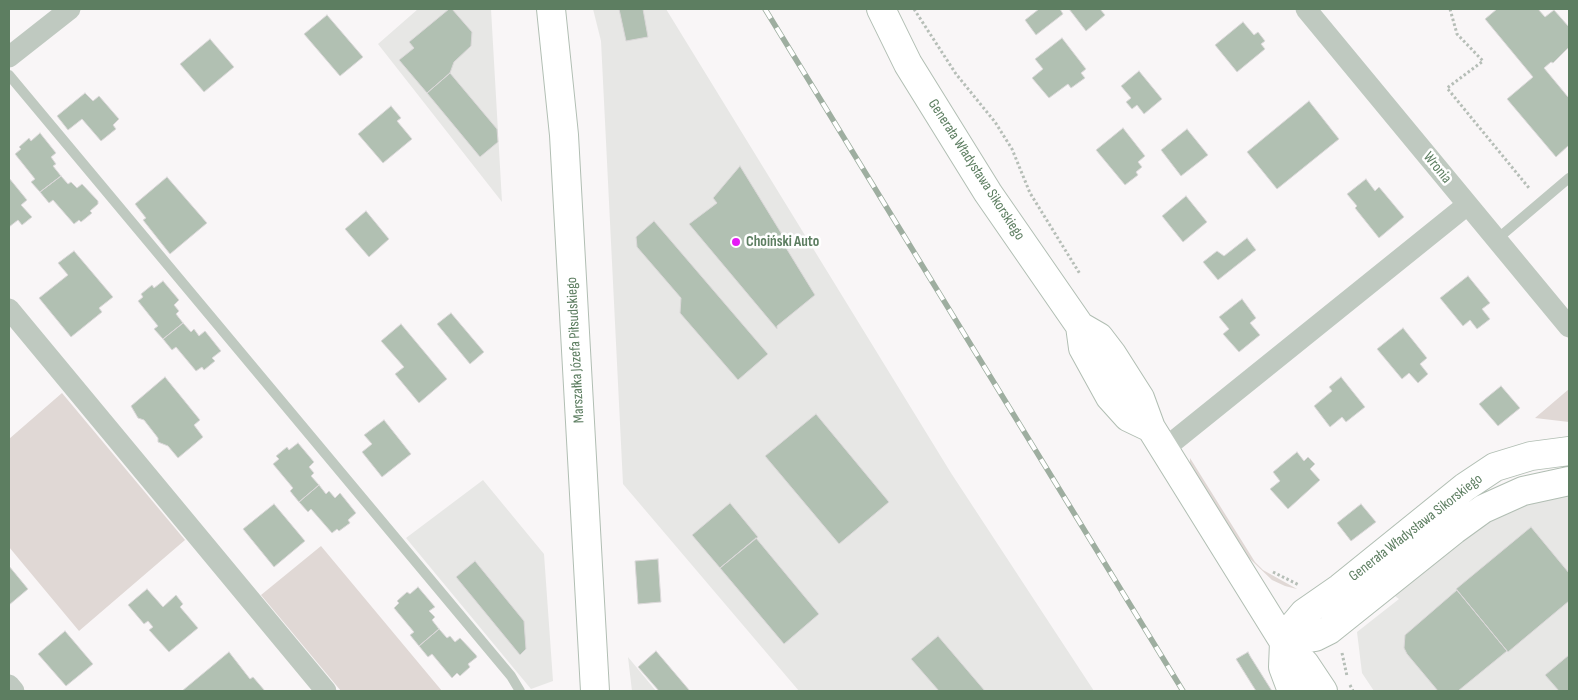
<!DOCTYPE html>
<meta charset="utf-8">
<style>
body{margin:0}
#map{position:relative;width:1578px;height:700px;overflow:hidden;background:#f9f6f7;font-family:"Sofia Sans Condensed",sans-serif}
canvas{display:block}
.frame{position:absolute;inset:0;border:10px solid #5d7e61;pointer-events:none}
</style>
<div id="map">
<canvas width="1578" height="700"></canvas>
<div class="frame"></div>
</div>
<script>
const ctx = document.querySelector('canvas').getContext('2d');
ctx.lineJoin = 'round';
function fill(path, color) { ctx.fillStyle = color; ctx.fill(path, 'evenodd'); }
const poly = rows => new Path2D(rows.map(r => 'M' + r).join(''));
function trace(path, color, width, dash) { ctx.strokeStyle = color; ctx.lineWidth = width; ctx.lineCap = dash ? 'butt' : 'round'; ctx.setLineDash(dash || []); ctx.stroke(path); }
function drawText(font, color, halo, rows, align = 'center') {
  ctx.font = font + ' "Sofia Sans Condensed",sans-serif'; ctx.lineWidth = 5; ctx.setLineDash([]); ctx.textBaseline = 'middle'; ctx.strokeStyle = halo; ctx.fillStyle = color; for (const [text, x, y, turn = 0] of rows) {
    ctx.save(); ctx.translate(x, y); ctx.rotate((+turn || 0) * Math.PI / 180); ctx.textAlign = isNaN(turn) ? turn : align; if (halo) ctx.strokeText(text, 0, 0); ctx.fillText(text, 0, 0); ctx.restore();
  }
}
const built = poly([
 [418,9,491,9,502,202,378,44],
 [593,9,666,9,951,473,1094,691,799,691,623,484,601,41],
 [483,480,544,554,553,681,531,689,406,538],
 [1569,493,1569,691,1374,691,1362,673,1357,632,1399,599,1391,593,1484,518,1551,495],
 [628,657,656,691,632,691]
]);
const green = poly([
 [1569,389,1569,422,1535,418],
 [62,393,185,540,79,631,9,547,9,439],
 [1190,458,1255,562,1263,570,1297,589,1285,586,1272,580,1249,558,1190,466],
 [321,546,442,691,341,691,261,595]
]);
const building = poly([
 [449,9,452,9,472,32,471,46,454,62,450,73,427,93,399,60,414,48,409,42,449,9],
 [619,9,643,9,648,37,626,41,619,9],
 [1039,9,1060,9,1063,14,1036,35,1025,20,1039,9],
 [1069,9,1100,9,1105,15,1086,31,1069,9],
 [1497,9,1538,9,1545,17,1554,10,1569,27,1569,47,1553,63,1551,62,1544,68,1568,97,1569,95,1569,145,1556,157,1507,99,1533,77,1485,19,1497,9],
 [327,15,363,57,340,76,304,34,327,15],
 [1243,22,1254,35,1258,32,1265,41,1261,44,1265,49,1237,72,1215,45,1243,22],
 [1062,38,1086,69,1081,73,1085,78,1071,88,1068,84,1049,98,1032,78,1043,69,1035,59,1062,38],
 [210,39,234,67,204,92,180,64,210,39],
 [1139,71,1162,99,1144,114,1137,105,1132,109,1126,102,1131,98,1121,86,1139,71],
 [450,73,497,129,498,142,480,157,427,93,450,73],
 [85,93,93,101,99,96,119,119,113,125,116,129,101,141,82,119,68,130,57,116,85,93],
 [1309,101,1339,139,1277,189,1247,152,1309,101],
 [391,106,401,118,397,121,412,139,383,163,358,134,391,106],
 [1123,128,1145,156,1138,162,1142,167,1136,172,1138,175,1125,185,1096,150,1123,128],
 [1187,129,1208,155,1181,176,1161,150,1187,129],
 [40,133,56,153,51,157,56,164,53,166,61,176,40,192,31,182,35,179,15,154,21,149,19,147,29,138,31,141,40,133],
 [740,166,783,236,780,238,815,295,777,326,777,329,689,224,717,203,713,198,740,166],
 [61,176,68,184,71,182,77,188,82,184,98,201,98,204,90,211,92,213,81,222,79,220,74,224,53,200,49,203,40,192,61,176],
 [167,177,207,223,170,254,143,220,146,218,135,204,167,177],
 [9,178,27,200,21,205,32,217,22,225,18,220,9,227,9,178],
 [1366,179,1375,191,1379,187,1404,217,1379,238,1355,208,1357,206,1347,194,1366,179],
 [1186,196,1207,222,1183,242,1162,216,1186,196],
 [366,211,389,239,369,257,345,229,366,211],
 [654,221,768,354,738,380,680,313,681,298,637,247,636,237,654,221],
 [1247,238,1256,250,1218,280,1203,262,1217,251,1224,256,1247,238],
 [74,251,113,297,99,308,102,312,71,337,39,298,68,275,58,263,74,251],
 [1468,276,1490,303,1482,309,1490,319,1477,329,1470,320,1463,326,1440,298,1468,276],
 [163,281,179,300,174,305,179,311,176,314,183,323,163,339,154,329,158,326,138,301,143,297,141,294,152,285,154,288,163,281],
 [1242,299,1256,318,1250,323,1260,335,1239,352,1223,334,1229,329,1219,317,1242,299],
 [451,313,484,352,470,364,437,324,451,313],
 [183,323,191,332,194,329,199,336,205,331,221,351,212,358,215,361,204,370,202,367,196,371,176,347,172,350,163,339,183,323],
 [401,324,447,379,419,403,395,374,404,367,381,341,401,324],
 [1403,328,1427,358,1420,364,1428,374,1418,383,1409,373,1402,379,1377,349,1403,328],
 [165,377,200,420,194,425,203,437,178,458,168,446,158,442,158,438,144,420,138,418,131,406,165,377],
 [1341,377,1365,407,1346,422,1342,417,1330,427,1314,406,1332,391,1329,387,1341,377],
 [1501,386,1520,408,1498,426,1479,404,1501,386],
 [816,414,889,502,839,544,765,456,816,414],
 [384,420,411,454,382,477,362,452,372,444,364,435,384,420],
 [298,443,314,462,309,467,314,473,311,476,319,485,299,502,290,491,293,488,273,464,279,459,276,456,287,447,289,450,298,443],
 [1297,452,1304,461,1308,457,1315,464,1310,469,1320,480,1288,509,1270,489,1280,481,1273,472,1297,452],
 [319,485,326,494,329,491,335,498,340,493,356,513,348,520,350,523,339,531,337,529,332,533,311,509,308,512,299,502,319,485],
 [730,503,758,537,720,568,692,535,730,503],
 [274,504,305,541,274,567,243,529,274,504],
 [1361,504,1376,522,1351,541,1337,523,1361,504],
 [1531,527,1569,573,1569,601,1508,652,1456,589,1531,527],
 [756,538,819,614,784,644,720,568,756,538],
 [658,559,661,602,638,604,635,561,658,559],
 [475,561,524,621,526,649,520,655,456,577,475,561],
 [9,566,28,589,9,605,9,566],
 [418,587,435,607,429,611,435,617,432,620,439,629,419,646,410,635,414,632,394,608,399,603,397,601,407,592,410,594,418,587],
 [147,589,163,607,176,595,183,604,180,607,198,628,169,652,149,630,153,627,148,621,144,624,128,605,147,589],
 [1457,590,1507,651,1458,691,1438,691,1407,654,1404,648,1405,635,1457,590],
 [439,629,447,638,450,636,455,642,460,638,476,655,477,657,468,664,470,667,460,676,457,673,452,678,432,654,428,657,419,646,439,629],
 [65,631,93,664,66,686,38,654,65,631],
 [938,636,985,691,939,691,911,659,938,636],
 [656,651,690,691,659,691,638,667,656,651],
 [229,652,250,679,253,677,265,691,182,691,229,652],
 [1248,652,1250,656,1272,691,1256,691,1236,659,1248,652],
 [1569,655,1569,691,1559,691,1545,675,1569,655]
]);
const path = poly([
 [914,9,956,74,995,122,1012,149,1030,193,1080,274],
 [1450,9,1457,34,1483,61,1447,88,1529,188],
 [1273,572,1299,585],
 [1342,653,1347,676],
 [1350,685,1353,691]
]);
const lane = poly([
 [9,75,511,676,520,691],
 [1496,240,1569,178]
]);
const street = poly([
 [1306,9,1569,327],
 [9,57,70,9],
 [9,309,326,691],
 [1164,449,1467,205],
 [9,685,14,691]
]);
const secondary = poly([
 [551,9,564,135,595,691],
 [881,9,908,64,988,193,1080,326,1083,348,1110,397,1128,417,1151,428],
 [1080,326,1099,337,1112,354,1140,398,1151,428,1284,642,1305,664,1323,691],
 [1284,642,1315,637,1329,630,1454,530,1483,509,1523,491,1569,481],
 [1292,691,1283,667,1284,642,1289,631,1304,613,1340,588,1465,487,1495,467,1531,456,1569,451]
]);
const rail = poly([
 [765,9,1183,691]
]);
const markers = [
 [736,242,5,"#e51bf5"]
];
const streetNames = [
 ["Wronia",1437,168,51],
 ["Generała Władysława Sikorskiego",976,170,57],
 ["Marszałka Józefa Piłsudskiego",576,350,-93],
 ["Generała Władysława Sikorskiego",1416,528,-38]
];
const poiNames = [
 ["Choiński Auto",746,242]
];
fill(built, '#e7e7e5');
fill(green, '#e0d8d5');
fill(building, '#b1c0b2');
trace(building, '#dbd8d9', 1);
trace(secondary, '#b1beb3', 30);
trace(path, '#b6beb7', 3, [2.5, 2.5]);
trace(lane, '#bfc9c0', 10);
trace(street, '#bfc9c0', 21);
trace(secondary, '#fff', 28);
trace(rail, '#9eaea0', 5.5);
trace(rail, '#fff', 4, [11]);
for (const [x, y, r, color] of markers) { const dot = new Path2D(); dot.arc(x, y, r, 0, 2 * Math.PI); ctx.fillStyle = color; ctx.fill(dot); trace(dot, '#fff', 2); }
drawText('15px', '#5d7e61', '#fff', streetNames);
drawText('bold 15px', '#5d7e61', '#fff', poiNames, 'left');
</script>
